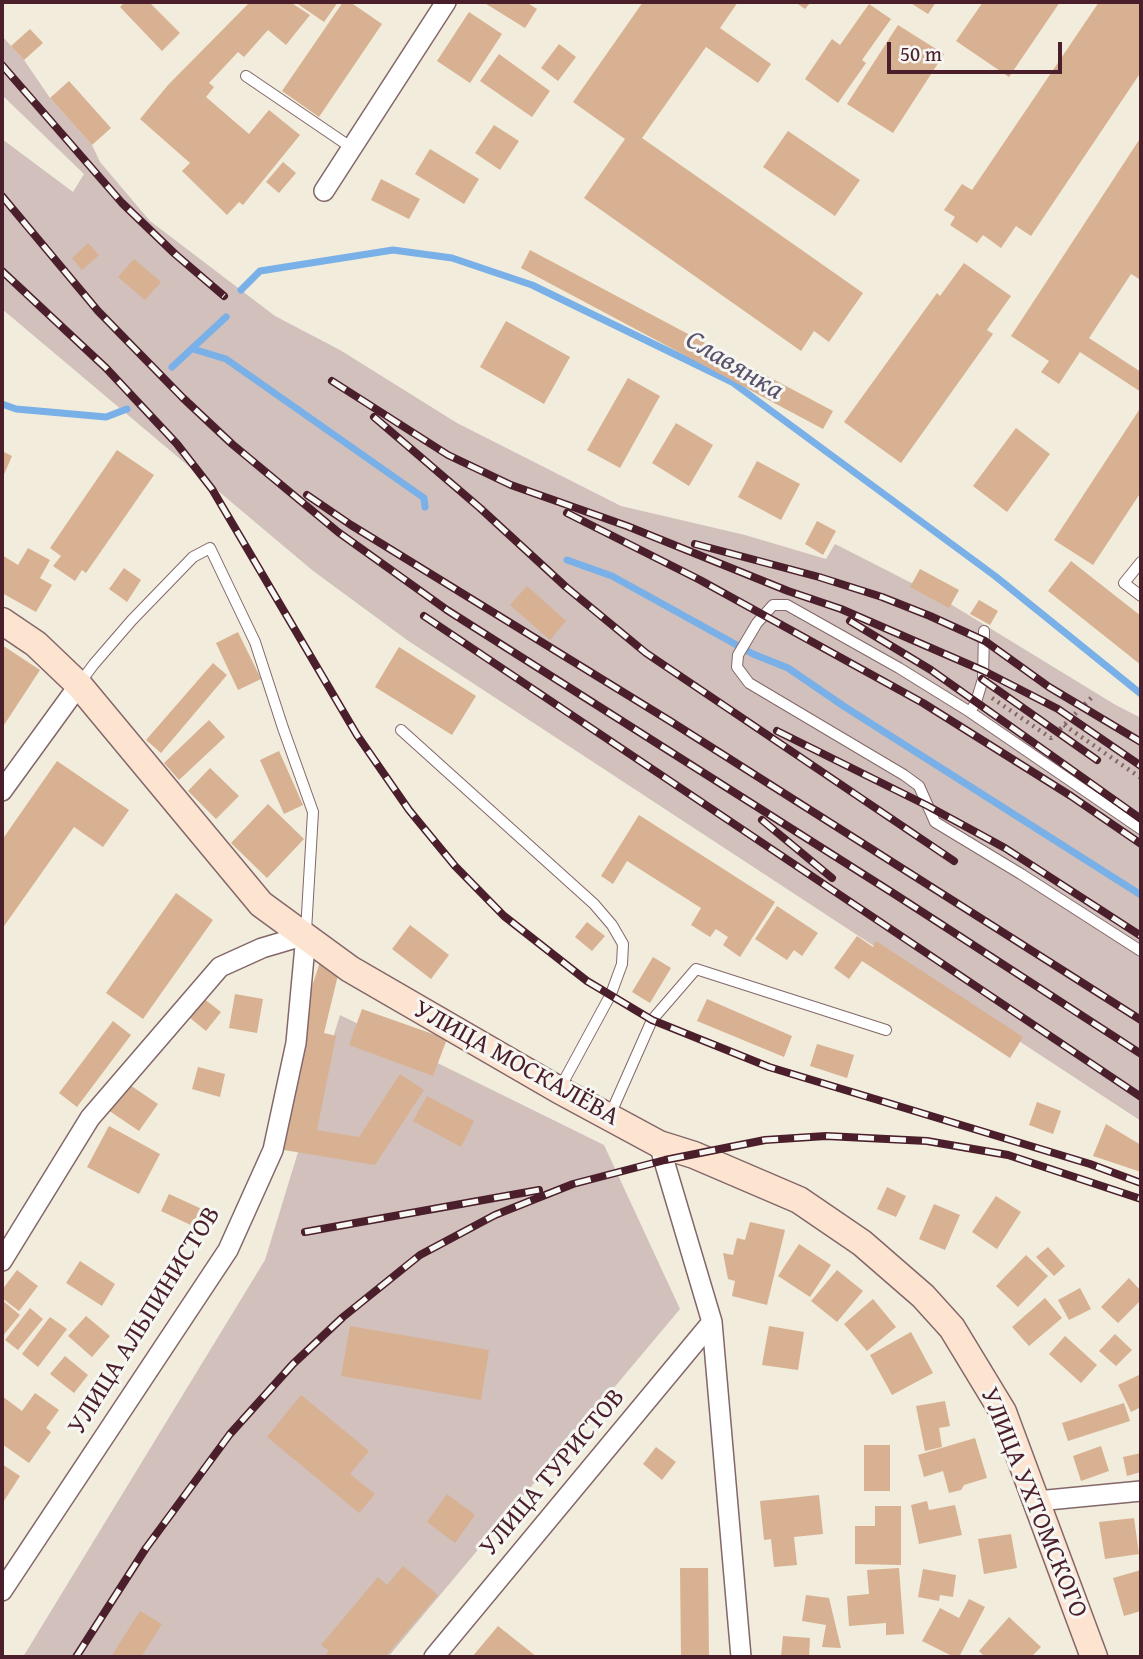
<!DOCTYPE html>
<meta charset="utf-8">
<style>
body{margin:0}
#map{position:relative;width:1143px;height:1659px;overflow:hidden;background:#f1ecdb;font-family:"Gentium Book Plus",serif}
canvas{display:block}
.frame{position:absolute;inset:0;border:4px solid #4a1f2b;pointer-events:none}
.scale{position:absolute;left:887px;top:42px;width:175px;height:32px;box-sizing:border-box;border:4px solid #4a1f2b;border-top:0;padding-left:9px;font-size:21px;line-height:24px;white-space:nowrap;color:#4a1f2b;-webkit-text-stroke:5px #f6f6f2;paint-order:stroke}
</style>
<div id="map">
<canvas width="1143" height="1659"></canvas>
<div class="frame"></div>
<div class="scale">50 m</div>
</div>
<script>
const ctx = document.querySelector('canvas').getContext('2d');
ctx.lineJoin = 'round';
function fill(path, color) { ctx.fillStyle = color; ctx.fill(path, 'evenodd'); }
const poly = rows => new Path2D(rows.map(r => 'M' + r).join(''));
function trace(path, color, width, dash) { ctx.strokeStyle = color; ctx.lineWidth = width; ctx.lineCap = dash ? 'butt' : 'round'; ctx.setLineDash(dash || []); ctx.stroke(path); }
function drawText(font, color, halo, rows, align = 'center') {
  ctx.font = font + ' "Gentium Book Plus",serif'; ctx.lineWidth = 6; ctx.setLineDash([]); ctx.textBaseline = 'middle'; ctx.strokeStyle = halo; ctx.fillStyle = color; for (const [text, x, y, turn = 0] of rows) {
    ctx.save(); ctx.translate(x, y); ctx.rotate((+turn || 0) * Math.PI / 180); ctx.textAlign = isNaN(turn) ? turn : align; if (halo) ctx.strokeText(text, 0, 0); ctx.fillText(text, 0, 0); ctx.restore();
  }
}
const industrial = poly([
 [2,36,24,60,50,98,92,145,100,162,150,221,275,316,340,350,457,423,621,506,745,535,826,559,835,544,939,597,1114,704,1141,718,1141,1121,407,640,312,570,2,309,2,139,73,192,84,174,2,95],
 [340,1015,604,1145,680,1309,388,1657,23,1657,265,1260]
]);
const stream = poly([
 [241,290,260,271,393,250,452,258,532,285,732,382,995,576,1141,694],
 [193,349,226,359,424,498,425,507],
 [172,367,226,317],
 [2,404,16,409,106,417,127,409],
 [567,560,612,576,753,654,788,668,845,707,1141,895]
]);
const building = poly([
 [125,2,149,2,180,33,162,51,120,7],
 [250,2,290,2,310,15,286,45,268,30,244,57,238,52,209,83,214,87,206,97,249,134,269,110,300,135,243,205,239,202,227,215,182,171,190,163,140,119,168,85],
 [295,2,338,2,324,22],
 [343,2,350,2,382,24,319,117,282,91],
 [483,2,526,2,537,9,525,28],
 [643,2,738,2,720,28,771,64,758,83,706,47,642,138,863,293,829,342,814,331,801,351,584,198,625,139,573,102],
 [795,2,811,2,805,9],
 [909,2,936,2,928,14],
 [983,2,1060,2,1009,77,956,41],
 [1099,2,1141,2,1141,72,1031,236,1016,226,1001,248,983,235,977,243,950,225,955,217,944,210,962,184,972,190],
 [869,4,891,19,862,60,866,63,838,103,805,79,832,39,840,45],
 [469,12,502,34,470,83,437,61],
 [898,25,944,54,893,133,847,104],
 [30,29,43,43,24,60,11,46],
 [559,44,576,57,558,81,541,68],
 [499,54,550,91,532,117,480,81],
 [69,81,111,128,92,145,50,98],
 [494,125,519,141,500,170,475,153],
 [788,131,860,180,835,216,763,167],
 [1141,137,1141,280,1131,274,1089,338,1141,372,1141,392,1080,352,1059,384,1041,372,1049,361,1011,336],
 [430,149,479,179,464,204,415,174],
 [283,162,296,173,279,193,266,182],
 [381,179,420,199,409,219,371,200],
 [88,243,99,255,82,270,72,258],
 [530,250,833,411,823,429,521,268],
 [134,259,161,282,145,300,118,277],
 [964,263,1011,296,987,330,993,334,901,463,844,422,937,293,940,296],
 [506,321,570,357,544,404,480,367],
 [628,378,660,396,620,468,587,450],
 [1141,407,1141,492,1093,565,1054,540],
 [676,423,713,445,689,486,652,463],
 [1016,428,1050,454,1007,512,973,486],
 [117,450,154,475,86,573,82,570,75,581,53,566,61,556,50,548],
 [2,451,12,456,2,479],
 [757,461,800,484,781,520,738,497],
 [817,521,836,531,823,555,805,544],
 [28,548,50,560,40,578,52,585,36,612,2,593,2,555,18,565],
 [1071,561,1141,616,1141,665,1048,591],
 [124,568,141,580,127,602,109,589],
 [920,569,959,590,949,608,910,587],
 [527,586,566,621,550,640,510,605],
 [979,600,998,611,990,625,970,614],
 [238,632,261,679,238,690,216,643],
 [2,645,40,670,4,725,2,723],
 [399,647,476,696,452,735,375,687],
 [213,663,227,675,161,753,146,740],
 [209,720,225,737,179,780,164,763],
 [279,751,303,805,284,814,260,760],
 [57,761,129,810,103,847,74,827,2,929,2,840],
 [210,768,239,796,216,819,188,791],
 [268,804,304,839,267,878,231,843],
 [639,815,775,902,740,957,723,945,728,937,716,929,710,937,691,925,701,908,627,861,613,884,601,876],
 [176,893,213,920,143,1019,106,993],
 [777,906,818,933,802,956,794,950,787,960,755,939],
 [587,922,605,936,592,951,575,937],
 [410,925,449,955,431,979,392,949],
 [857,936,873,947,876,941,1023,1037,1010,1058,862,961,849,979,834,968],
 [653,957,671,968,650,1003,632,992],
 [320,962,339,971,324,1033,336,1036,317,1130,359,1137,400,1074,424,1090,375,1165,278,1149,305,1008],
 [235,994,263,999,257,1033,229,1028],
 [203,998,221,1012,206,1031,189,1017],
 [707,999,792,1036,784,1057,697,1021],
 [362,1009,447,1039,433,1076,349,1045],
 [113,1021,131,1035,77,1107,59,1093],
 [817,1044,854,1055,847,1078,810,1066],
 [198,1067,225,1074,220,1097,192,1089],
 [127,1083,158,1104,139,1131,108,1110],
 [427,1096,474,1121,461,1147,413,1121],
 [1037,1102,1061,1111,1053,1134,1029,1125],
 [1106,1124,1141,1145,1141,1172,1093,1156],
 [109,1126,160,1154,139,1194,87,1167],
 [887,1187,906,1196,896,1217,877,1209],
 [169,1194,204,1210,195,1227,161,1211],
 [996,1196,1021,1212,997,1249,972,1232],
 [934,1204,960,1215,945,1250,919,1239],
 [750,1222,785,1230,767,1305,732,1296,735,1281,728,1279,723,1253,733,1255,737,1238,745,1240],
 [799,1244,831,1265,810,1297,778,1276],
 [1048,1247,1065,1266,1054,1276,1036,1257],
 [1026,1255,1048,1276,1018,1307,996,1286],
 [80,1261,115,1284,102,1306,66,1283],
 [17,1270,38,1286,19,1311,2,1298,2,1290],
 [837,1270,863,1291,837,1322,811,1301],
 [1129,1278,1141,1291,1141,1300,1118,1323,1101,1307],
 [1080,1288,1091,1309,1069,1320,1058,1300],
 [1045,1298,1062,1318,1029,1346,1012,1327],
 [873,1299,896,1327,867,1351,844,1324],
 [2,1300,20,1315,2,1337],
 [30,1308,43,1319,18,1350,5,1340],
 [86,1316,110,1336,92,1357,68,1336],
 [50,1317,67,1329,38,1367,22,1354],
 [350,1326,489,1350,481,1400,341,1376],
 [769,1326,804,1332,798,1370,762,1365],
 [911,1332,933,1373,892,1395,870,1355],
 [1115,1334,1132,1350,1116,1366,1099,1351],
 [1065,1336,1097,1365,1081,1383,1049,1354],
 [65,1356,88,1375,74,1393,50,1374],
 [1141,1374,1141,1407,1131,1412,1118,1385],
 [35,1393,59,1410,46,1428,51,1432,29,1463,2,1444,2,1396,22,1411],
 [301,1395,369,1451,350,1474,375,1494,359,1513,267,1437],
 [945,1401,950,1426,939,1428,942,1447,925,1451,916,1406],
 [1124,1403,1130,1421,1068,1441,1062,1423],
 [975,1438,987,1478,964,1485,961,1490,949,1493,943,1471,924,1477,918,1455],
 [864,1445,890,1445,890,1491,864,1491],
 [1101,1446,1109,1471,1081,1481,1073,1456],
 [656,1447,676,1462,662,1480,643,1464],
 [1141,1453,1141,1472,1127,1476,1123,1457],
 [2,1464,20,1476,2,1504],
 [447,1494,475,1515,455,1543,427,1522],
 [819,1495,823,1534,794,1537,797,1565,774,1567,771,1539,764,1540,760,1501],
 [927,1501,929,1510,955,1505,962,1535,919,1544,911,1505],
 [875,1506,901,1506,901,1565,855,1564,855,1526,875,1526],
 [1134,1518,1139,1554,1105,1559,1099,1522],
 [1011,1534,1017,1568,984,1574,978,1539],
 [403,1566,438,1595,385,1657,324,1657,329,1651,321,1645,378,1577,387,1585],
 [680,1568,708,1568,709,1657,681,1657],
 [899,1568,904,1634,886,1635,886,1623,849,1626,847,1596,869,1594,867,1570],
 [923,1569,956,1575,953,1597,940,1595,939,1601,918,1597],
 [1141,1570,1141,1611,1124,1616,1113,1578],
 [806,1595,829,1598,841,1648,822,1647,826,1625,802,1621],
 [969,1599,985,1607,959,1657,954,1657,922,1641,940,1608,959,1618],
 [140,1611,162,1624,141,1657,111,1657],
 [1009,1617,1041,1647,1031,1657,985,1657,979,1651],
 [498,1626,537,1657,472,1657],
 [783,1636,810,1638,809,1657,781,1657]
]);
const path = poly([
 [992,698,1051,738,1092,697],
 [1064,725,1141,778]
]);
const lane = poly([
 [246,76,352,148],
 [1141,562,1124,583,1141,596],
 [79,684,94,664,132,620,193,557,210,548,255,642,283,728,313,812,306,931],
 [970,712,976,702,983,679,984,631],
 [401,730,594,904,612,925,623,944,622,964,611,994,560,1088],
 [1141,829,970,712,899,668,787,605,773,605,757,623,738,655,737,667,749,683,904,775,919,786,935,822,1021,874,1141,951],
 [610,1115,652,1020,696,969,886,1030]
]);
const street = poly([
 [324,191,446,2],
 [2,791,79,685],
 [659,1144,712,1322,741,1657],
 [2,1261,90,1118,220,967,262,948,306,935,296,1043,273,1150,228,1250,2,1591],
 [1037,1501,1141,1491],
 [434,1657,712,1322]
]);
const secondary = poly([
 [2,621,36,644,79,685,261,904,350,969,559,1090,659,1144,694,1155,799,1200,862,1243,923,1296,952,1328,1003,1412,1094,1657]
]);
const rail = poly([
 [2,65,122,203,175,254,224,296],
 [2,196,98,311,183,398,232,444,338,532,447,610,896,895,1141,1054],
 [2,271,106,368,177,444,212,489,357,735,409,810,455,866,504,916,587,981,652,1020,769,1067,1090,1164,1141,1183],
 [332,381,448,455,511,485,627,526,788,591,841,609,984,671,1058,709,1141,766],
 [374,417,480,508,566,587,646,653,954,861],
 [307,495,351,525,670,721,1141,1020],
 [567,513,700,580,923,703,1071,796,1141,844],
 [695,544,819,577,882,597,930,616,985,641,1049,687,1141,742],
 [424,616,1141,1097],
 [850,621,931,670,1141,819],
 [982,679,1097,760],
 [777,731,926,805,1005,848,1141,936],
 [762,820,832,878],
 [305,1232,539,1190],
 [76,1657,146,1548,230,1434,293,1364,343,1317,420,1255,495,1215,573,1184,665,1160,765,1140,826,1136,927,1141,1008,1155,1141,1199]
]);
const streetNames = [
 ["УЛИЦА МОСКАЛЁВА",516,1064,29],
 ["УЛИЦА АЛЬПИНИСТОВ",145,1321,-58],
 ["УЛИЦА ТУРИСТОВ",553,1473,-50],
 ["УЛИЦА УХТОМСКОГО",1033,1503,68]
];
const waterNames = [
 ["Славянка",734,366,31]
];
fill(industrial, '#d1c0bc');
trace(stream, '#79b0e8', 7);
fill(building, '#d8b192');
trace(lane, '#846769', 12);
trace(street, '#846769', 22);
trace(secondary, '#846769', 29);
trace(path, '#846769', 4.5, [2, 5]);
trace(lane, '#fff', 10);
trace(street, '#fff', 19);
trace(secondary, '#fde4d1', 26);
trace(rail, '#4a1f2b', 8);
trace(rail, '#f6f6f2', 5, [16]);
drawText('26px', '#4a1f2b', '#f6f6f2', streetNames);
drawText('italic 28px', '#5a526d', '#f6f6f2', waterNames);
</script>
